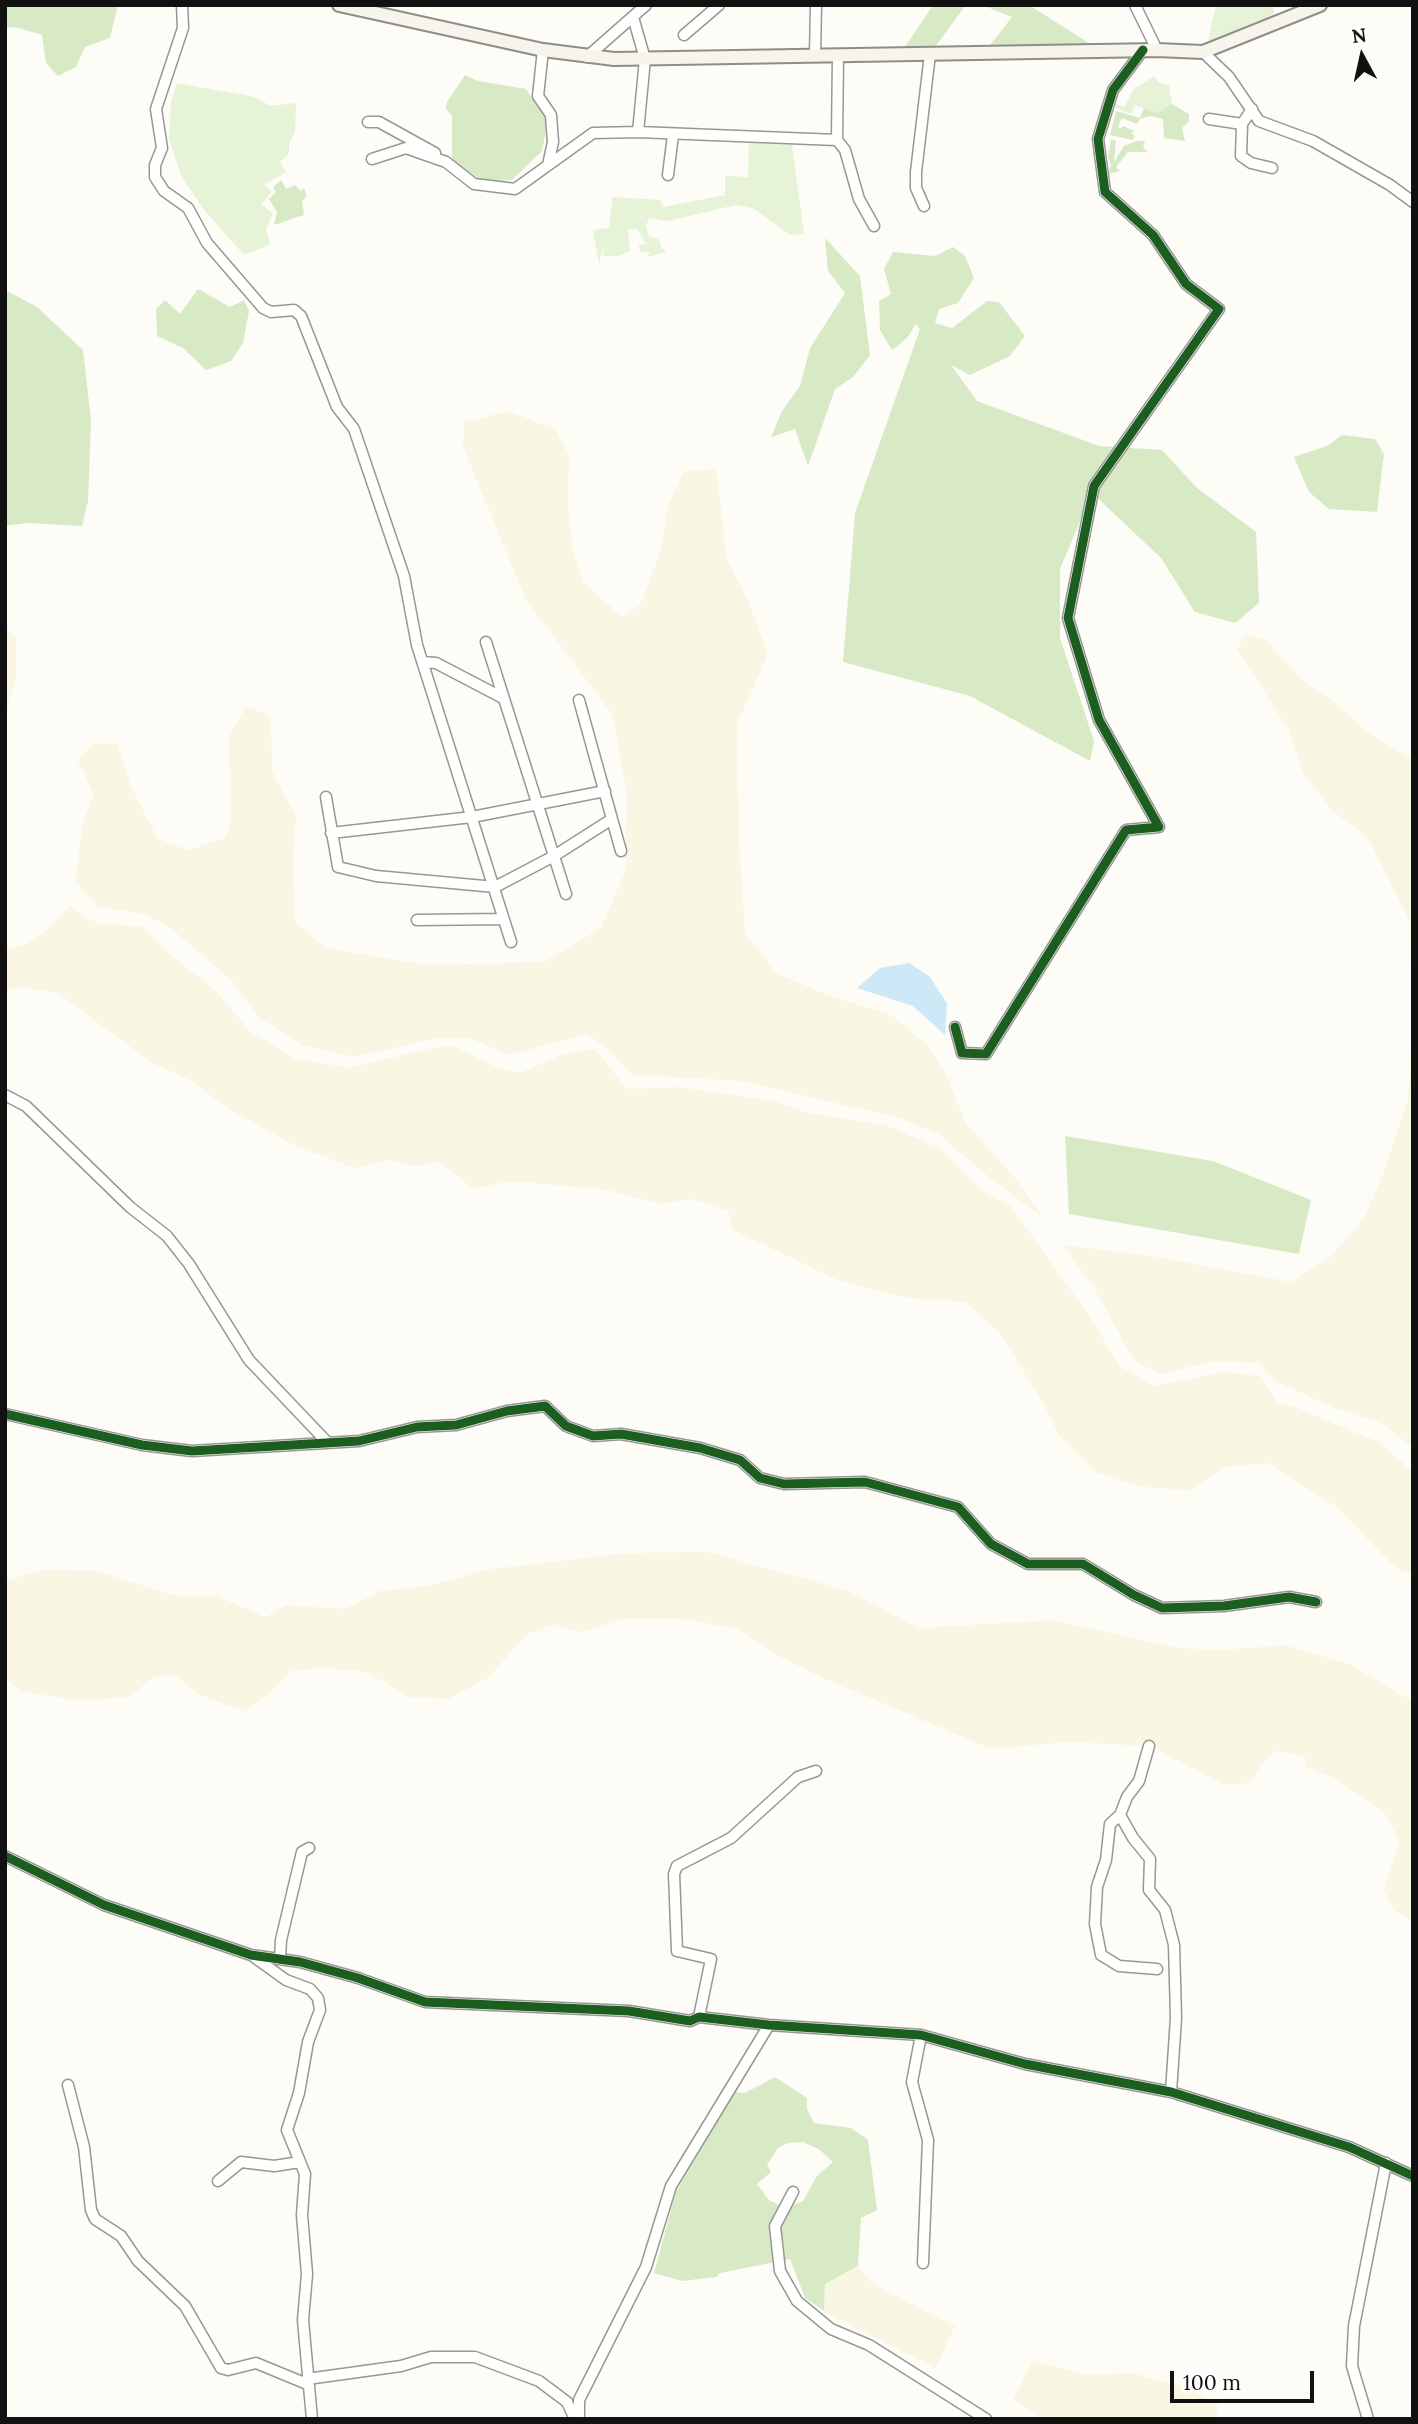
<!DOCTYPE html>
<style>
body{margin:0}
#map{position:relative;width:1418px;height:2424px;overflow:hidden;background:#fdfcf7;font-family:Lora,serif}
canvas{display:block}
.frame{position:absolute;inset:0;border:7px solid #111;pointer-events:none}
.north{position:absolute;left:1327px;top:21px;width:70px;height:70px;-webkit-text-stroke:5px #fff;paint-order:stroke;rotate:352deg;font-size:19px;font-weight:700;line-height:28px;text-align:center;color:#111}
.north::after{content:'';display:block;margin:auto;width:24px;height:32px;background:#111;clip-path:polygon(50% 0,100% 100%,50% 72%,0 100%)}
.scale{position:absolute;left:1170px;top:2371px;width:144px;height:32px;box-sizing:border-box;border:4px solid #111;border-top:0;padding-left:9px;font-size:21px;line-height:24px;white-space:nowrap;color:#111;-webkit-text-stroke:5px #fff;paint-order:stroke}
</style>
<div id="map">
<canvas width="1418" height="2424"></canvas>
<div class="frame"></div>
<div class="north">N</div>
<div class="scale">100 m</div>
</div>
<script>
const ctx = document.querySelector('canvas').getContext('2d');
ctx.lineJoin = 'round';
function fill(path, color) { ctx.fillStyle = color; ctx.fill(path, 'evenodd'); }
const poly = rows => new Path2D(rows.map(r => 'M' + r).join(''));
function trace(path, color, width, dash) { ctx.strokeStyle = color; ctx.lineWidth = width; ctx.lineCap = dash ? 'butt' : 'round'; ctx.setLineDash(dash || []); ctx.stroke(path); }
const farmland = poly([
 [509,411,556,430,569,455,568,502,572,547,584,583,622,617,640,605,660,553,668,505,684,471,716,469,727,560,747,598,768,654,737,725,739,840,745,932,776,973,828,995,893,1016,929,1047,946,1075,966,1123,1017,1180,1043,1217,996,1183,938,1134,899,1118,741,1081,632,1075,610,1051,587,1034,509,1055,472,1039,436,1038,355,1057,304,1046,259,1018,232,981,167,925,139,913,98,907,75,882,83,822,94,795,78,761,92,744,117,744,131,786,158,839,189,850,225,838,231,823,229,736,246,706,271,716,272,771,296,817,293,863,295,922,326,948,427,965,544,962,601,928,625,872,627,793,612,714,526,600,463,447,464,422],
 [5,626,16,637,16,681,5,713],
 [1246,633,1266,640,1302,680,1331,699,1368,733,1413,760,1413,1448,1381,1423,1337,1409,1275,1381,1259,1363,1213,1361,1161,1374,1134,1361,1094,1288,1062,1245,1151,1256,1291,1282,1330,1257,1363,1220,1384,1172,1408,1100,1412,1034,1410,922,1368,838,1330,809,1303,772,1287,727,1237,650],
 [69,906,97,923,144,927,171,955,214,989,251,1032,296,1059,350,1068,432,1048,454,1046,499,1068,520,1073,566,1053,595,1049,627,1089,680,1087,775,1101,808,1113,886,1125,940,1148,984,1193,1010,1205,1088,1314,1120,1366,1154,1386,1223,1372,1261,1376,1277,1403,1290,1405,1381,1443,1413,1472,1413,1575,1397,1569,1335,1506,1267,1463,1226,1467,1189,1491,1137,1486,1097,1473,1059,1435,1038,1394,998,1331,965,1302,905,1298,837,1280,733,1230,728,1211,692,1199,660,1204,608,1190,510,1181,474,1189,439,1162,415,1166,390,1160,355,1168,297,1147,227,1108,190,1080,152,1063,58,993,19,987,5,991,5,948,19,947,43,934],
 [707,1552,846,1590,919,1628,1052,1620,1178,1648,1222,1650,1286,1645,1349,1664,1413,1701,1413,1920,1394,1911,1383,1889,1399,1841,1385,1813,1336,1779,1305,1766,1305,1756,1273,1751,1250,1783,1225,1785,1149,1746,1066,1742,991,1749,823,1678,767,1650,738,1629,682,1619,626,1619,579,1632,554,1624,528,1634,488,1678,448,1699,408,1697,367,1672,324,1668,290,1671,270,1693,244,1712,201,1695,175,1676,154,1677,129,1697,80,1701,20,1691,5,1678,5,1581,40,1570,98,1571,179,1597,217,1596,266,1617,285,1605,345,1609,380,1591,426,1586,491,1569,628,1553],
 [858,2266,873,2284,955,2326,936,2368,824,2312,825,2284],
 [1033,2360,1083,2375,1132,2373,1188,2388,1218,2405,1216,2419,1044,2419,1013,2400]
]);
const green = poly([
 [1216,5,1273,5,1275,20,1208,41],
 [1154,76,1158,82,1169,85,1172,104,1165,110,1158,113,1135,105,1131,114,1109,106,1111,102,1124,107,1134,89],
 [177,83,255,97,270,106,296,103,295,132,289,144,289,153,280,162,286,172,264,185,272,192,261,204,273,214,266,229,270,245,244,255,204,210,181,176,169,139,171,102],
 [749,143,792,145,804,234,790,235,753,208,736,205,668,221,649,218,646,226,649,236,660,240,660,245,666,252,648,257,649,252,640,252,639,245,645,244,642,236,636,229,628,229,630,251,618,256,603,256,604,243,599,264,593,230,609,228,613,197,660,200,663,207,725,195,725,176,748,177]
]);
const forest = poly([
 [5,5,118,5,110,38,85,47,76,67,58,76,46,63,42,35,15,27,5,28],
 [933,5,966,5,932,51,903,50],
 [982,5,1029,5,1095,47,987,49,1012,17],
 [465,75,478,81,526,89,548,121,542,151,512,180,484,182,452,162,452,116,446,109,447,102],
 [1172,104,1189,114,1189,121,1182,128,1185,141,1164,138,1163,119,1150,116,1140,119,1137,124,1122,118,1118,126,1120,129,1123,126,1134,131,1131,133,1135,136,1132,140,1110,135,1116,111,1140,118,1144,108,1158,113],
 [1111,139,1116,141,1114,162,1124,146,1136,141,1145,141,1143,147,1148,152,1128,152,1116,167,1120,171,1108,174,1111,165,1108,156],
 [281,180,286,189,295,185,301,191,304,188,307,196,302,201,304,215,274,225,277,212,269,199,276,192,273,187],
 [825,238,860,276,870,355,853,377,835,389,808,466,795,429,771,437,782,411,800,386,810,348,845,293,828,271],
 [953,247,965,256,974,278,958,303,939,309,935,323,952,328,987,301,999,302,1025,336,1010,356,970,375,951,365,977,401,1099,446,1162,450,1197,488,1256,532,1259,603,1235,623,1195,612,1161,558,1092,493,1060,569,1060,638,1094,741,1090,761,970,696,843,662,855,513,920,329,916,324,907,338,892,350,880,330,879,301,891,294,884,269,893,252,935,256],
 [198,289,230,307,244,300,249,311,243,343,231,361,206,370,183,348,157,336,156,309,165,300,180,314],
 [5,290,37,307,83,350,91,420,88,501,82,526,27,523,5,526],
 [1342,435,1375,439,1384,454,1377,512,1329,509,1309,492,1294,457,1327,446],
 [1065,1136,1213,1161,1311,1200,1299,1254,1069,1214],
 [775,2077,807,2098,807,2109,814,2123,851,2128,868,2140,877,2210,861,2218,858,2266,825,2284,824,2311,805,2298,790,2259,720,2273,716,2277,682,2281,654,2273,676,2192,734,2092,745,2093],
 [803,2142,820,2150,833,2162,816,2177,803,2201,785,2208,769,2200,757,2184,771,2172,767,2165,778,2148,788,2143]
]);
const water = poly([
 [909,963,929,976,947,1003,945,1035,913,1006,857,988,880,968]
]);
const street = poly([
 [182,5,183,28,156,109,162,148,155,165,155,177,164,191,188,208,207,243,263,308,271,312,294,310,301,316,337,407,354,429,404,576,417,645,511,942],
 [1135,5,1157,50],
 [633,17,645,59,638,132,837,140,845,150,859,199,874,226],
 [684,35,719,5],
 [543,50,538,96,551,115,553,142,548,165],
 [1203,52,1229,77,1259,121,1313,141,1390,185,1413,202],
 [815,56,816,5],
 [587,57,646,5],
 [1209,119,1242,124,1252,109],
 [368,122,379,122,435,153],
 [1242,124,1241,156,1251,163,1272,168],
 [837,140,838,55],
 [372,159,406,148,446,162,474,184,515,189,593,133,638,132],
 [668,175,673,135],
 [924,206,916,188,916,172,930,54],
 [486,642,566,894],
 [423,662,436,663,503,698],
 [326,797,338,867,376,876,495,887,554,856,612,819,579,700],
 [612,819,621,851],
 [331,833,472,817,605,791],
 [417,920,504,919],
 [955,1027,962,1053,986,1054,1126,830,1159,827,1099,720,1068,618,1094,486,1219,309,1186,284,1153,235,1105,192,1098,139,1113,90,1143,50],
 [5,1095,26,1106,130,1207,167,1236,189,1264,249,1360,327,1442],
 [5,1414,142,1445,192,1451,359,1441,417,1427,456,1425,507,1411,545,1406,566,1426,593,1436,621,1434,700,1448,740,1460,760,1478,784,1484,865,1482,958,1507,991,1544,1028,1564,1083,1564,1134,1595,1162,1608,1224,1606,1289,1597,1316,1602],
 [1149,1746,1139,1781,1127,1797,1120,1815,1133,1838,1150,1859,1149,1890,1165,1910,1174,1945,1176,2018,1171,2092],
 [1120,1815,1110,1824,1106,1860,1097,1887,1095,1924,1101,1955,1119,1966,1157,1969],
 [5,1856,104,1905,251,1955,300,1962,358,1978,425,2002,629,2011,690,2021,699,2017,769,2025,921,2035,1025,2064,1171,2092,1349,2147,1413,2176],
 [254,1957,286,1980,310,1989,318,1998,320,2010,308,2042,299,2093,287,2130,305,2174,302,2215,307,2274,303,2320,312,2419],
 [280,1959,281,1940,302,1852,309,1848],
 [699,2017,711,1959,677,1951,674,1874,677,1866,731,1838,798,1777,816,1771],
 [921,2035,912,2082,928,2140,923,2263],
 [68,2085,84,2147,91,2210,95,2219,121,2236,138,2261,185,2306,221,2368,228,2370,256,2363,307,2384],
 [218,2181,241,2162,274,2166,300,2162],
 [793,2192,775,2226,780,2271,797,2301,831,2329,869,2345,986,2419],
 [307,2379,401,2366,431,2357,475,2357,539,2381,567,2402,575,2419],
 [579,2419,579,2400,646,2267,671,2186,769,2025],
 [1368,2419,1352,2366,1354,2326,1386,2163]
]);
const secondary = poly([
 [339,5,543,50,614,59,1157,50,1203,52,1320,5]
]);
const cycleway = poly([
 [955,1027,962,1053,986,1054,1126,830,1159,827,1099,720,1068,618,1094,486,1219,309,1186,284,1153,235,1105,192,1098,139,1113,90,1143,50],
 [5,1414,142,1445,192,1451,359,1441,417,1427,456,1425,507,1411,545,1406,566,1426,593,1436,621,1434,700,1448,740,1460,760,1478,784,1484,865,1482,958,1507,991,1544,1028,1564,1083,1564,1134,1595,1162,1608,1224,1606,1289,1597,1316,1602],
 [5,1856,104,1905,251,1955,300,1962,358,1978,425,2002,629,2011,690,2021,699,2017,769,2025,921,2035,1025,2064,1171,2092,1349,2147,1413,2176]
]);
fill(farmland, '#f9f7e4');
fill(green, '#e7f3d7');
fill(forest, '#d8eac5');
fill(water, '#cde8f7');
trace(street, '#979795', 13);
trace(secondary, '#8e8d8b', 16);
trace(street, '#fffffe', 10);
trace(secondary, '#f6f4eb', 12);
trace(cycleway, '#1b5e20', 9);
</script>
